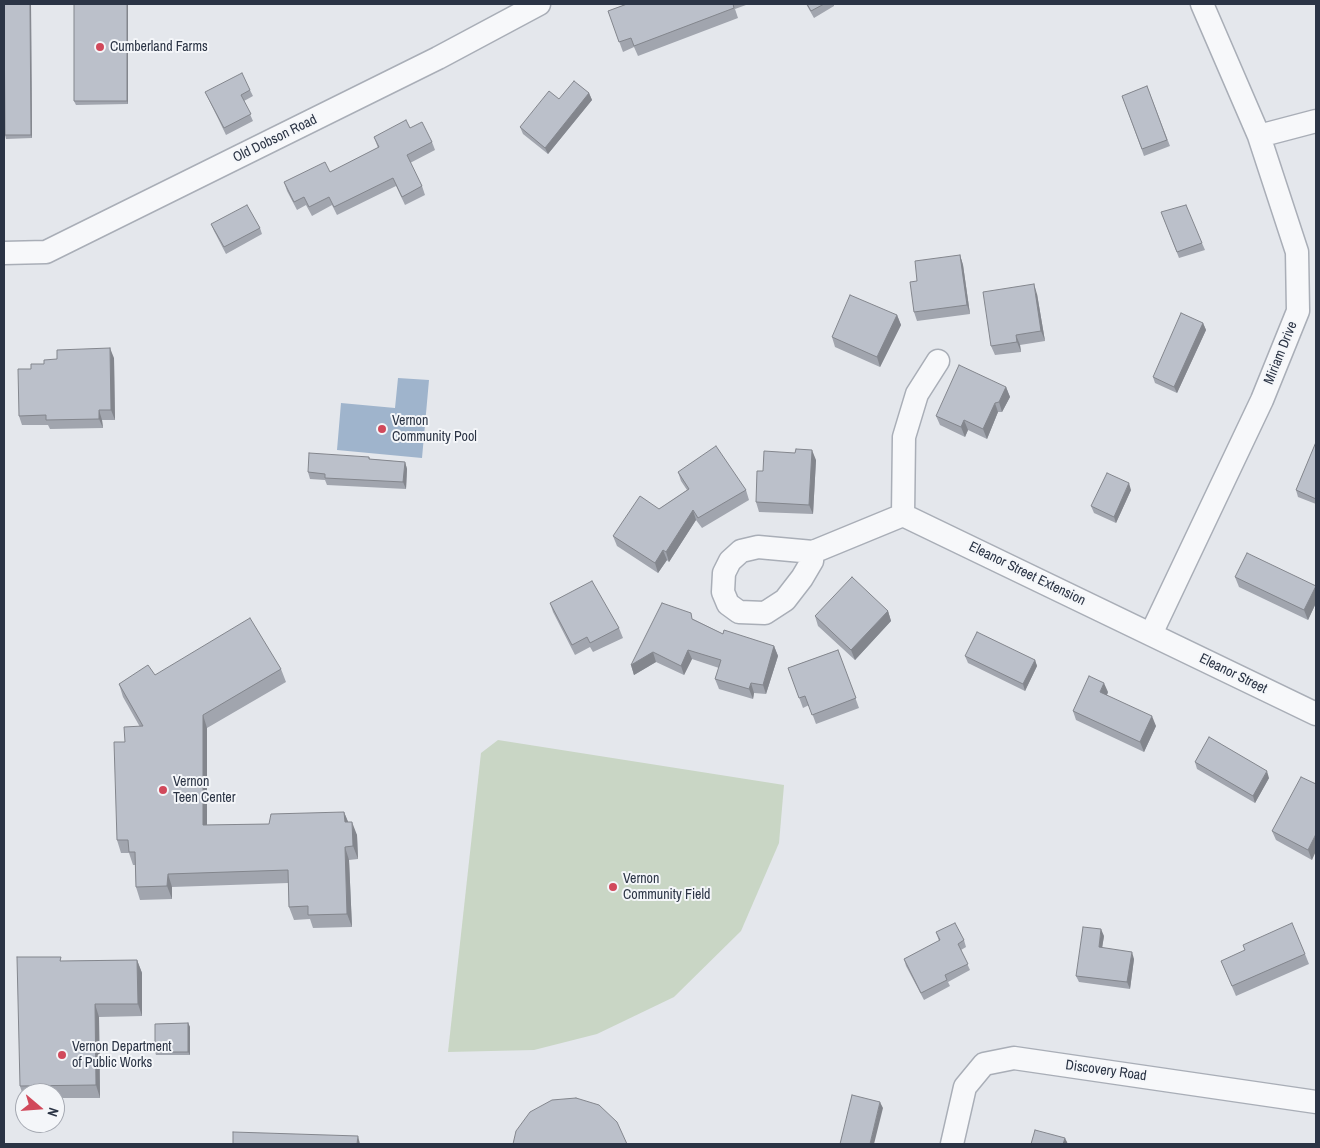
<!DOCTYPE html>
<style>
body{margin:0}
#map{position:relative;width:1320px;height:1148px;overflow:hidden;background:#e4e7ec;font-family:"Archivo Narrow",sans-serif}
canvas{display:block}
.frame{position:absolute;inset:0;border:5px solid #2b3445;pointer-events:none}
.north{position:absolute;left:15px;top:1083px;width:50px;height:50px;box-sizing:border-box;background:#f4f6f9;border:1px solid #a4a8b1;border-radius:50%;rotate:108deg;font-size:14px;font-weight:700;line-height:20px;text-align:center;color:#2b3445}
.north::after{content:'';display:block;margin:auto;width:18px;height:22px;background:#d1495b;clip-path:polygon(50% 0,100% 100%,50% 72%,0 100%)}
</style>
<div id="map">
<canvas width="1320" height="1148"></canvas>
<div class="frame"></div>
<div class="north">N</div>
</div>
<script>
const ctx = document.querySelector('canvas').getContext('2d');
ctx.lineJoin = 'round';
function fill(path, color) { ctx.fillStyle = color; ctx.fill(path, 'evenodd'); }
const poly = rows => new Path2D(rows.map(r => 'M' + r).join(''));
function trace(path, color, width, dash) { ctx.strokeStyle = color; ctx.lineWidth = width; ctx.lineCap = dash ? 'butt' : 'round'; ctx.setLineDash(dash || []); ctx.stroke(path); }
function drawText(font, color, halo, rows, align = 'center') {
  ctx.font = font + ' "Archivo Narrow",sans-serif'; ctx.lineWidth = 4; ctx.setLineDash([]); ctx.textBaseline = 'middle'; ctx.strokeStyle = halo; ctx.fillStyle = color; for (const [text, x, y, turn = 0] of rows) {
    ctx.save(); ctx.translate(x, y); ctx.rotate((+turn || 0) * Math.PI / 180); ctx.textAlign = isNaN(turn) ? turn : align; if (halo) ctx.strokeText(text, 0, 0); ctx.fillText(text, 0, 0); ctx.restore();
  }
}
const green = poly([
 [498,740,784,785,779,843,741,931,674,997,597,1034,534,1050,448,1052,481,753]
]);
const water = poly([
 [398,378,429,380,422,458,337,450,341,403,395,408]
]);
const street = poly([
 [1259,136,1316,121],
 [4,253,46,252,438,58,539,4],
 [903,515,904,437,917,394,938,361],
 [813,552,812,561,802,578,785,600,765,613,739,612,728,604,723,592,724,573,730,561,741,551,758,547,813,552,903,515,1316,714],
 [1151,634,1262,400,1298,311,1297,252,1259,136,1202,4],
 [952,1144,965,1087,984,1064,1014,1058,1316,1102]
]);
const wall = poly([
 [4,4,31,4,32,138,6,139,5,135],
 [74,4,128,4,128,104,76,105,74,101],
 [627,4,746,4,746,5,735,9,738,18,638,56,634,47,623,52,608,11],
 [806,4,834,4,834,6,814,18],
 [1147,86,1170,146,1144,156,1122,96],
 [250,90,253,96,244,101,253,121,226,135,208,98,205,92],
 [589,93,592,100,548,154,523,134,520,127],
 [410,128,432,142,435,150,410,163,422,186,425,195,405,205,396,186,337,215,332,205,312,216,306,205,297,210,287,191,284,182,330,172,378,148,374,137],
 [1161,212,1202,243,1205,250,1179,258],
 [211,224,260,228,262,234,226,254,214,231],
 [960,255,963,265,970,314,917,321,914,312,917,281],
 [1037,294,1045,341,1020,345,1021,352,995,355,991,346],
 [897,315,901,325,880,367,835,347,832,337],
 [1203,323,1206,330,1177,393,1155,383,1153,377],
 [114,358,115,420,102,420,103,428,50,429,48,425,22,425,19,416,31,369,44,364],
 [1006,387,1010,397,1002,412,998,412,987,439,968,430,965,437,940,425,936,416],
 [1316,442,1316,504,1298,497,1296,490],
 [795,453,816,460,813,514,759,512,756,502,763,471],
 [369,457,370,459,405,462,407,469,406,489,327,485,325,480,310,479,308,472],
 [678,472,746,490,749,500,702,528,696,520,669,562,667,560,658,573,617,546,613,536,659,509,687,490,681,481],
 [1131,490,1116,523,1094,513,1091,506],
 [1235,577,1316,587,1316,603,1308,620,1239,587],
 [550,603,619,628,623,638,593,652,590,647,575,655,553,612],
 [888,611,891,621,855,660,818,626,815,616],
 [693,619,723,634,774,646,778,656,766,694,754,693,753,699,719,689,715,679,719,668,692,659,684,675,656,662,634,675,631,665],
 [838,650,859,708,816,724,809,705,803,708,788,668],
 [965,656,1035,660,1037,666,1025,691,968,663],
 [281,669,286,682,207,728,207,825,269,824,344,812,348,822,357,835,358,859,349,860,352,927,313,928,310,919,294,920,289,907,288,883,172,887,172,899,140,900,136,887,135,865,133,865,129,853,121,853,117,840,125,742,140,727,123,697,119,684,155,675],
 [1108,692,1107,695,1156,726,1144,752,1076,720,1073,711],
 [1195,762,1269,778,1255,803,1197,769],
 [1316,784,1312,860,1276,840,1272,831],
 [936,932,964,940,966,947,961,950,970,970,948,982,950,986,924,1000,906,966,904,959,939,941],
 [1104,936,1102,948,1134,959,1130,989,1079,982,1076,976],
 [1305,954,1309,964,1236,996,1221,961],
 [137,960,142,973,142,1016,99,1017,100,1098,55,1098,55,1093,25,1093,25,1099,24,1099,20,1086,62,961],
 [188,1023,190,1027,190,1055,156,1055,155,1052]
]);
const shadedWall = poly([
 [30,4,31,4,32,138,31,135],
 [127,4,128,4,128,104,127,101],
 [589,93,592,100,548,154,545,148],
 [960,255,963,265,970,314,967,305],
 [1034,284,1037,294,1045,341,1041,331],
 [897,315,901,325,880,367,877,357],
 [1203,323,1206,330,1177,393,1174,387],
 [1016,335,1020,345,1021,352,1017,342],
 [110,348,114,358,115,420,111,410],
 [1006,387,1010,397,1002,412,999,402],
 [995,403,998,412,987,439,983,429],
 [99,410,102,420,103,428,99,419],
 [964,420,968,430,965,437,961,427],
 [812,450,816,460,813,514,809,505],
 [405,462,407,469,406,489,403,482],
 [1129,483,1131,490,1116,523,1114,517],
 [693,510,696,520,669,562,666,552],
 [663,550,667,560,658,573,655,563],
 [1316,586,1316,603,1308,620,1304,610],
 [888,611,891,621,855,660,851,650],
 [774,646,778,656,766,694,763,685],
 [688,650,692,659,684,675,681,666],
 [653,652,656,662,634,675,631,665],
 [1035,660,1037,666,1025,691,1023,684],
 [751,683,754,693,753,699,749,689],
 [1104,683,1108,692,1104,702,1100,692],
 [203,715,207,728,207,838,203,825],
 [1152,716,1156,726,1144,752,1140,742],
 [1267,771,1269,778,1255,803,1253,796],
 [344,812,349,824,345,822],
 [352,822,357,835,358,859,353,846],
 [1316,834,1316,851,1312,860,1308,850],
 [345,847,349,860,352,927,347,914],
 [168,874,172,887,172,899,167,886],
 [1101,929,1104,936,1101,954,1099,947],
 [1132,952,1134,959,1130,989,1127,982],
 [137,960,142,973,142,1016,138,1004],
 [95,1004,99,1017,100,1098,96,1085],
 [188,1023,190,1027,190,1055,188,1052],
 [880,1102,883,1108,874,1144,870,1144],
 [358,1136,360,1144,357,1144],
 [1065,1138,1068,1144,1063,1144]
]);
const building = poly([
 [4,4,30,4,31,135,5,135,4,4],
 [74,4,127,4,127,101,74,101,74,4],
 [627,4,733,4,734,8,634,46,631,38,619,42,608,11,627,4],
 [807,4,824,4,811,11,807,4],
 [242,73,250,90,241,95,251,114,224,128,205,92,242,73],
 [574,81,589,93,545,148,520,127,549,91,559,99,574,81],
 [1147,86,1167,140,1142,149,1122,96,1147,86],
 [406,120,410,128,422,122,432,142,407,155,422,186,402,197,393,178,334,207,329,197,309,207,304,197,294,202,284,182,325,162,330,172,379,147,374,137,406,120],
 [247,205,260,228,224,247,211,224,247,205],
 [1186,205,1202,243,1177,252,1161,212,1186,205],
 [960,255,967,305,914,312,910,282,917,281,915,261,960,255],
 [1034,284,1041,331,1016,335,1017,342,991,346,983,292,1034,284],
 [850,295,897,315,877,357,832,337,850,295],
 [1181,313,1203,323,1174,387,1153,377,1181,313],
 [110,348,111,410,99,410,99,419,46,420,46,415,19,416,18,369,31,369,31,364,44,364,44,360,57,359,57,350,110,348],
 [959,365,1006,387,999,402,995,403,983,429,964,420,961,427,936,416,959,365],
 [1316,442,1316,499,1296,490,1316,442],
 [716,446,746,490,698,518,693,510,666,552,663,550,655,563,613,536,640,496,659,509,689,489,678,472,716,446],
 [796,449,812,450,809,505,756,502,757,471,763,471,764,451,795,453,796,449],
 [309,453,369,457,369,459,405,462,403,482,325,478,325,474,308,472,309,453],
 [1107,473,1129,483,1114,517,1091,506,1107,473],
 [1247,553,1316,586,1304,610,1235,577,1247,553],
 [852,577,888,611,851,650,815,616,852,577],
 [592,581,619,628,590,643,587,637,572,645,550,603,592,581],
 [662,603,691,613,692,619,723,634,724,630,774,646,763,685,751,683,749,689,715,679,721,660,688,650,681,666,653,652,631,665,662,603],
 [250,618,281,669,203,715,203,825,269,824,271,814,344,812,345,822,352,822,353,846,345,847,347,914,308,915,308,906,289,907,288,870,168,874,167,886,136,887,135,852,129,852,128,840,117,840,114,742,125,742,124,727,143,726,119,684,148,665,155,675,250,618],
 [977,632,1035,660,1023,684,965,656,977,632],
 [838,650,856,698,812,715,805,696,799,698,788,668,838,650],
 [1089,676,1104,683,1100,692,1152,716,1140,742,1073,711,1089,676],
 [1209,737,1267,771,1253,796,1195,762,1209,737],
 [1301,777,1316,784,1316,834,1308,850,1272,831,1301,777],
 [955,923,964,940,958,944,968,964,945,975,947,980,921,993,904,959,940,940,936,932,955,923],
 [1292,923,1305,954,1232,986,1221,961,1245,950,1243,945,1292,923],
 [1083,927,1101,929,1099,947,1132,952,1127,982,1076,976,1083,927],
 [17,957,61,957,60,961,137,960,138,1004,95,1004,96,1085,20,1086,17,957],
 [188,1023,188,1052,155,1052,155,1024,188,1023],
 [852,1095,880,1102,870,1144,840,1144,852,1095],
 [576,1098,599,1105,617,1122,627,1144,513,1144,516,1131,530,1112,552,1100,576,1098],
 [1035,1130,1065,1138,1063,1144,1031,1144,1035,1130],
 [233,1132,358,1136,357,1144,233,1144,233,1132]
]);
const markers = [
 [100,47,5,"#d1495b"],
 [382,429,5,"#d1495b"],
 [163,790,5,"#d1495b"],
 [613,887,5,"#d1495b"],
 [62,1055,5,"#d1495b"]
];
const poiNames = [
 ["Cumberland Farms",110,47],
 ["Vernon",392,421],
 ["Community Pool",392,437],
 ["Vernon",173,782],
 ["Teen Center",173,798],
 ["Vernon",623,879],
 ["Community Field",623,895],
 ["Vernon Department",72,1047],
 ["of Public Works",72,1063]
];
const streetNames = [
 ["Old Dobson Road",275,139,-26],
 ["Miriam Drive",1281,353,-68],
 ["Eleanor Street Extension",1027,574,26],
 ["Eleanor Street",1233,674,26],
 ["Discovery Road",1106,1071,8]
];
fill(green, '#c9d6c5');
fill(water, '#9fb4cc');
trace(street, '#a9aeb7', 25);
trace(street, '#f7f8fa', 22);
fill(wall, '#a1a5ae');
fill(shadedWall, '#83868d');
fill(building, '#bbc0ca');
trace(building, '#83868d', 1);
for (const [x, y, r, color] of markers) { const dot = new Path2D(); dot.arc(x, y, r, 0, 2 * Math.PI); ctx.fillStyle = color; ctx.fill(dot); trace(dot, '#f4f6f9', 2); }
drawText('14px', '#2b3445', '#f4f6f9', poiNames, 'left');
drawText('14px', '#2b3445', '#f4f6f9', streetNames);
</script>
